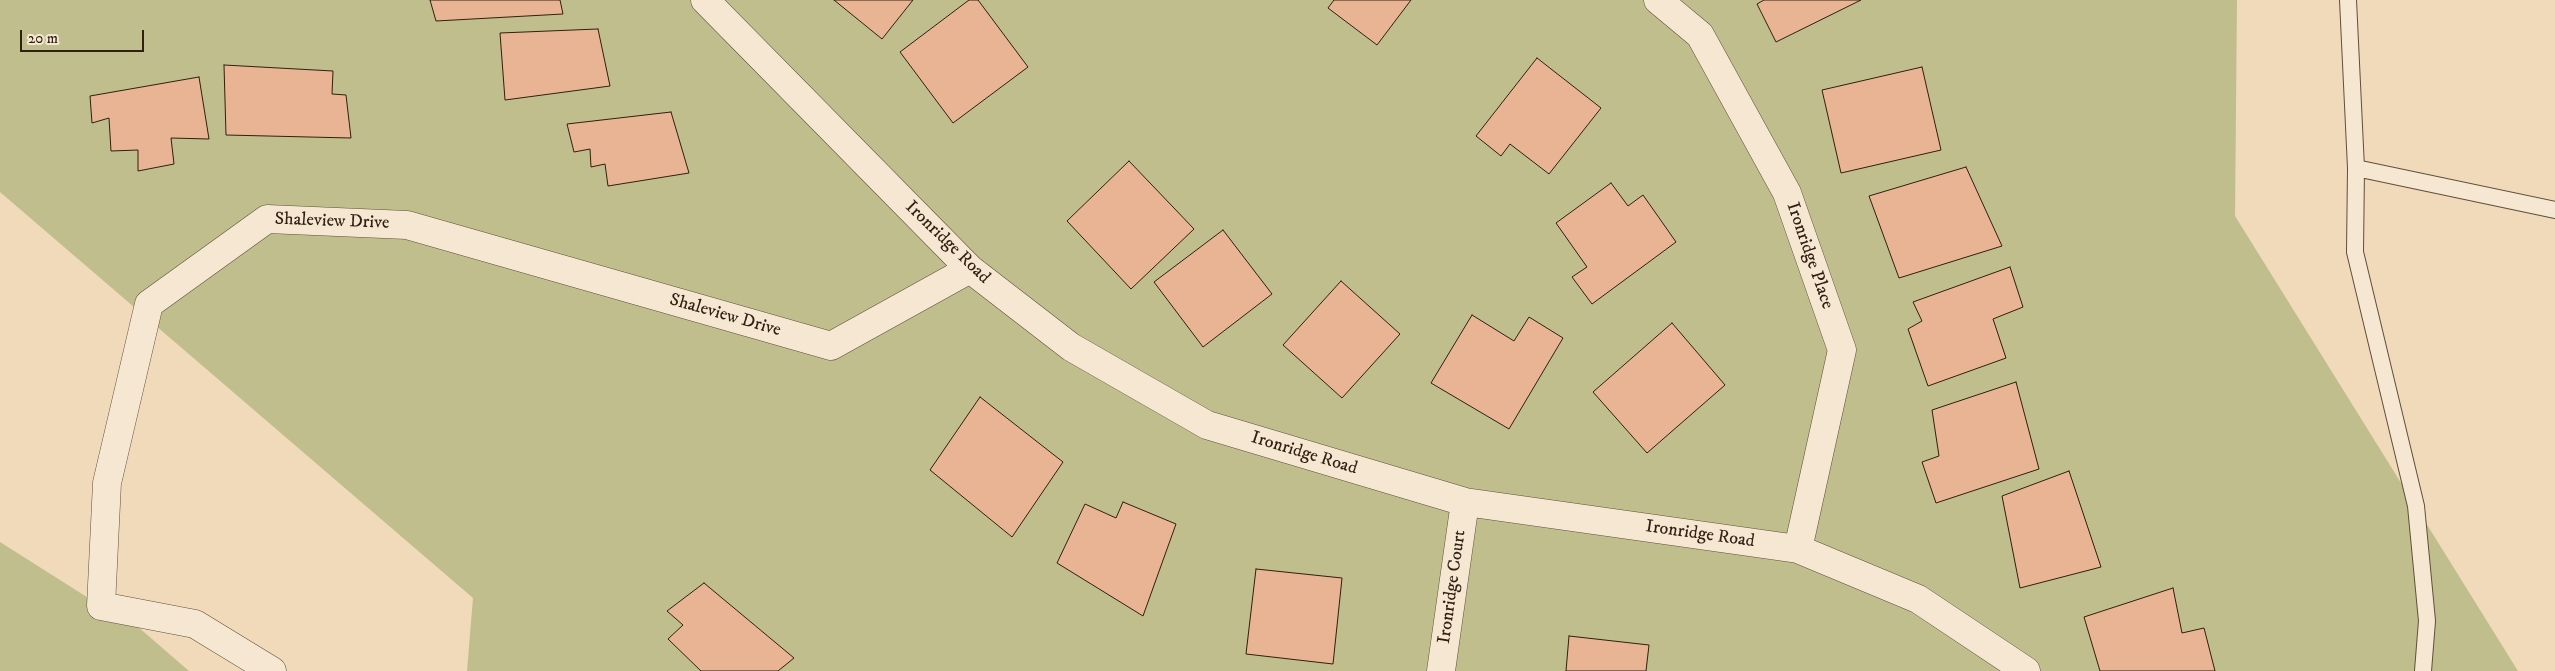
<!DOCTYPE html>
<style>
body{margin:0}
#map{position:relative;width:2555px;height:671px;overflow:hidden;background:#f0daba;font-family:"IM FELL DW Pica",serif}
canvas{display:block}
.scale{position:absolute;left:20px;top:30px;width:124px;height:22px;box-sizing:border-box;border:2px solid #311f11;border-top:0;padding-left:6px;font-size:15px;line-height:18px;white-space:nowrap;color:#311f11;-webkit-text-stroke:4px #f5e7d2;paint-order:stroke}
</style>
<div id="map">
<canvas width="2555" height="671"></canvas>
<div class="scale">20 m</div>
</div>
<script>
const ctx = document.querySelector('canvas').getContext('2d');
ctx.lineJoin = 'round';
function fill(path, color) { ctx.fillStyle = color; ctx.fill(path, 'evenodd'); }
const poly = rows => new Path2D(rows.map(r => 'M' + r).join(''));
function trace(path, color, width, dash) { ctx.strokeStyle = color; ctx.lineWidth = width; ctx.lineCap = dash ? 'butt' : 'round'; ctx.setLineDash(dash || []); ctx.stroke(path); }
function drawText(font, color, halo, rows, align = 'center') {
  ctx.font = font + ' "IM FELL DW Pica",serif'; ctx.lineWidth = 4; ctx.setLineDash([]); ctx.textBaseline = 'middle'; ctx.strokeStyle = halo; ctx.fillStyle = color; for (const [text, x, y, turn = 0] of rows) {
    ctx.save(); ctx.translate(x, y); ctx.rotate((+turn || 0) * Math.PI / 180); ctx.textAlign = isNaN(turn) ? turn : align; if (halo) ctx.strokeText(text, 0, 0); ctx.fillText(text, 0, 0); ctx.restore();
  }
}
const green = poly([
 [0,0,2237,0,2235,216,2518,671,467,671,473,598,0,192],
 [0,542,101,606,130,620,189,671,0,671]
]);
const building = poly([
 [430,0,560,0,563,14,436,21,430,0],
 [834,0,913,0,882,39,834,0],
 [969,0,978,0,1028,67,953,123,900,52,969,0],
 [1334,0,1411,0,1377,45,1328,8,1334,0],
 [1764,0,1861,0,1776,42,1757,4,1764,0],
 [598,29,610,86,505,100,500,33,598,29],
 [1537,58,1601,108,1549,174,1510,144,1501,156,1476,136,1537,58],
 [224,65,333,71,332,94,346,95,351,138,226,135,224,65],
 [1922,67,1941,150,1841,173,1822,90,1922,67],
 [199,77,209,139,171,138,174,164,138,171,138,150,111,151,109,118,92,123,90,96,199,77],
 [671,112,689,173,608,186,605,164,591,167,590,149,574,152,567,124,671,112],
 [1129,161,1194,229,1131,289,1067,221,1129,161],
 [1966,167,2002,246,1899,278,1869,196,1966,167],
 [1611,183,1628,206,1643,195,1676,242,1592,304,1572,277,1587,267,1556,223,1611,183],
 [1223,230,1272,294,1203,347,1154,282,1223,230],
 [2010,267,2023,307,1993,319,2006,358,1928,386,1908,329,1922,321,1913,302,2010,267],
 [1341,281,1400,334,1342,398,1283,345,1341,281],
 [1472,315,1514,341,1529,317,1563,338,1509,429,1431,383,1472,315],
 [1672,323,1725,385,1647,453,1593,392,1672,323],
 [2016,382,2039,469,1936,503,1922,462,1939,456,1932,410,2016,382],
 [980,397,1063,462,1012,537,930,470,980,397],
 [2069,471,2101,567,2020,588,2002,496,2069,471],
 [1123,502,1176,524,1143,616,1057,563,1085,504,1116,518,1123,502],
 [1256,569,1342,578,1333,664,1246,654,1256,569],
 [704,583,794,658,778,671,701,671,668,639,683,625,667,611,704,583],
 [2173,588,2182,633,2204,628,2215,671,2100,671,2084,617,2173,588],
 [1569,636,1649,645,1646,671,1566,671,1569,636]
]);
const service = poly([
 [2348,0,2356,168,2355,252,2416,506,2427,621,2423,671],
 [2356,168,2555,210]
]);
const minor = poly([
 [705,0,970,269,1071,347,1207,425,1465,502,1798,549,1918,599,2026,671],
 [1658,0,1700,35,1787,193,1842,350,1798,549],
 [272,671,195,624,101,606,107,483,149,304,267,219,407,225,831,346,970,269],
 [1441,671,1465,502]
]);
const streetNames = [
 ["Shaleview Drive",332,222,2],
 ["Ironridge Road",947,243,44],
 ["Ironridge Place",1809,256,71],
 ["Shaleview Drive",725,316,16],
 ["Ironridge Road",1304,454,17],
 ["Ironridge Road",1700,535,8],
 ["Ironridge Court",1453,587,-82]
];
fill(green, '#bfbe8c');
fill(building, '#e9b493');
trace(building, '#311f11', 1);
trace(service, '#614e3b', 18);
trace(minor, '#614e3b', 29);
trace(service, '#f5e7d2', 16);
trace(minor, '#f5e7d2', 28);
drawText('18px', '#311f11', '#f5e7d2', streetNames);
</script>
